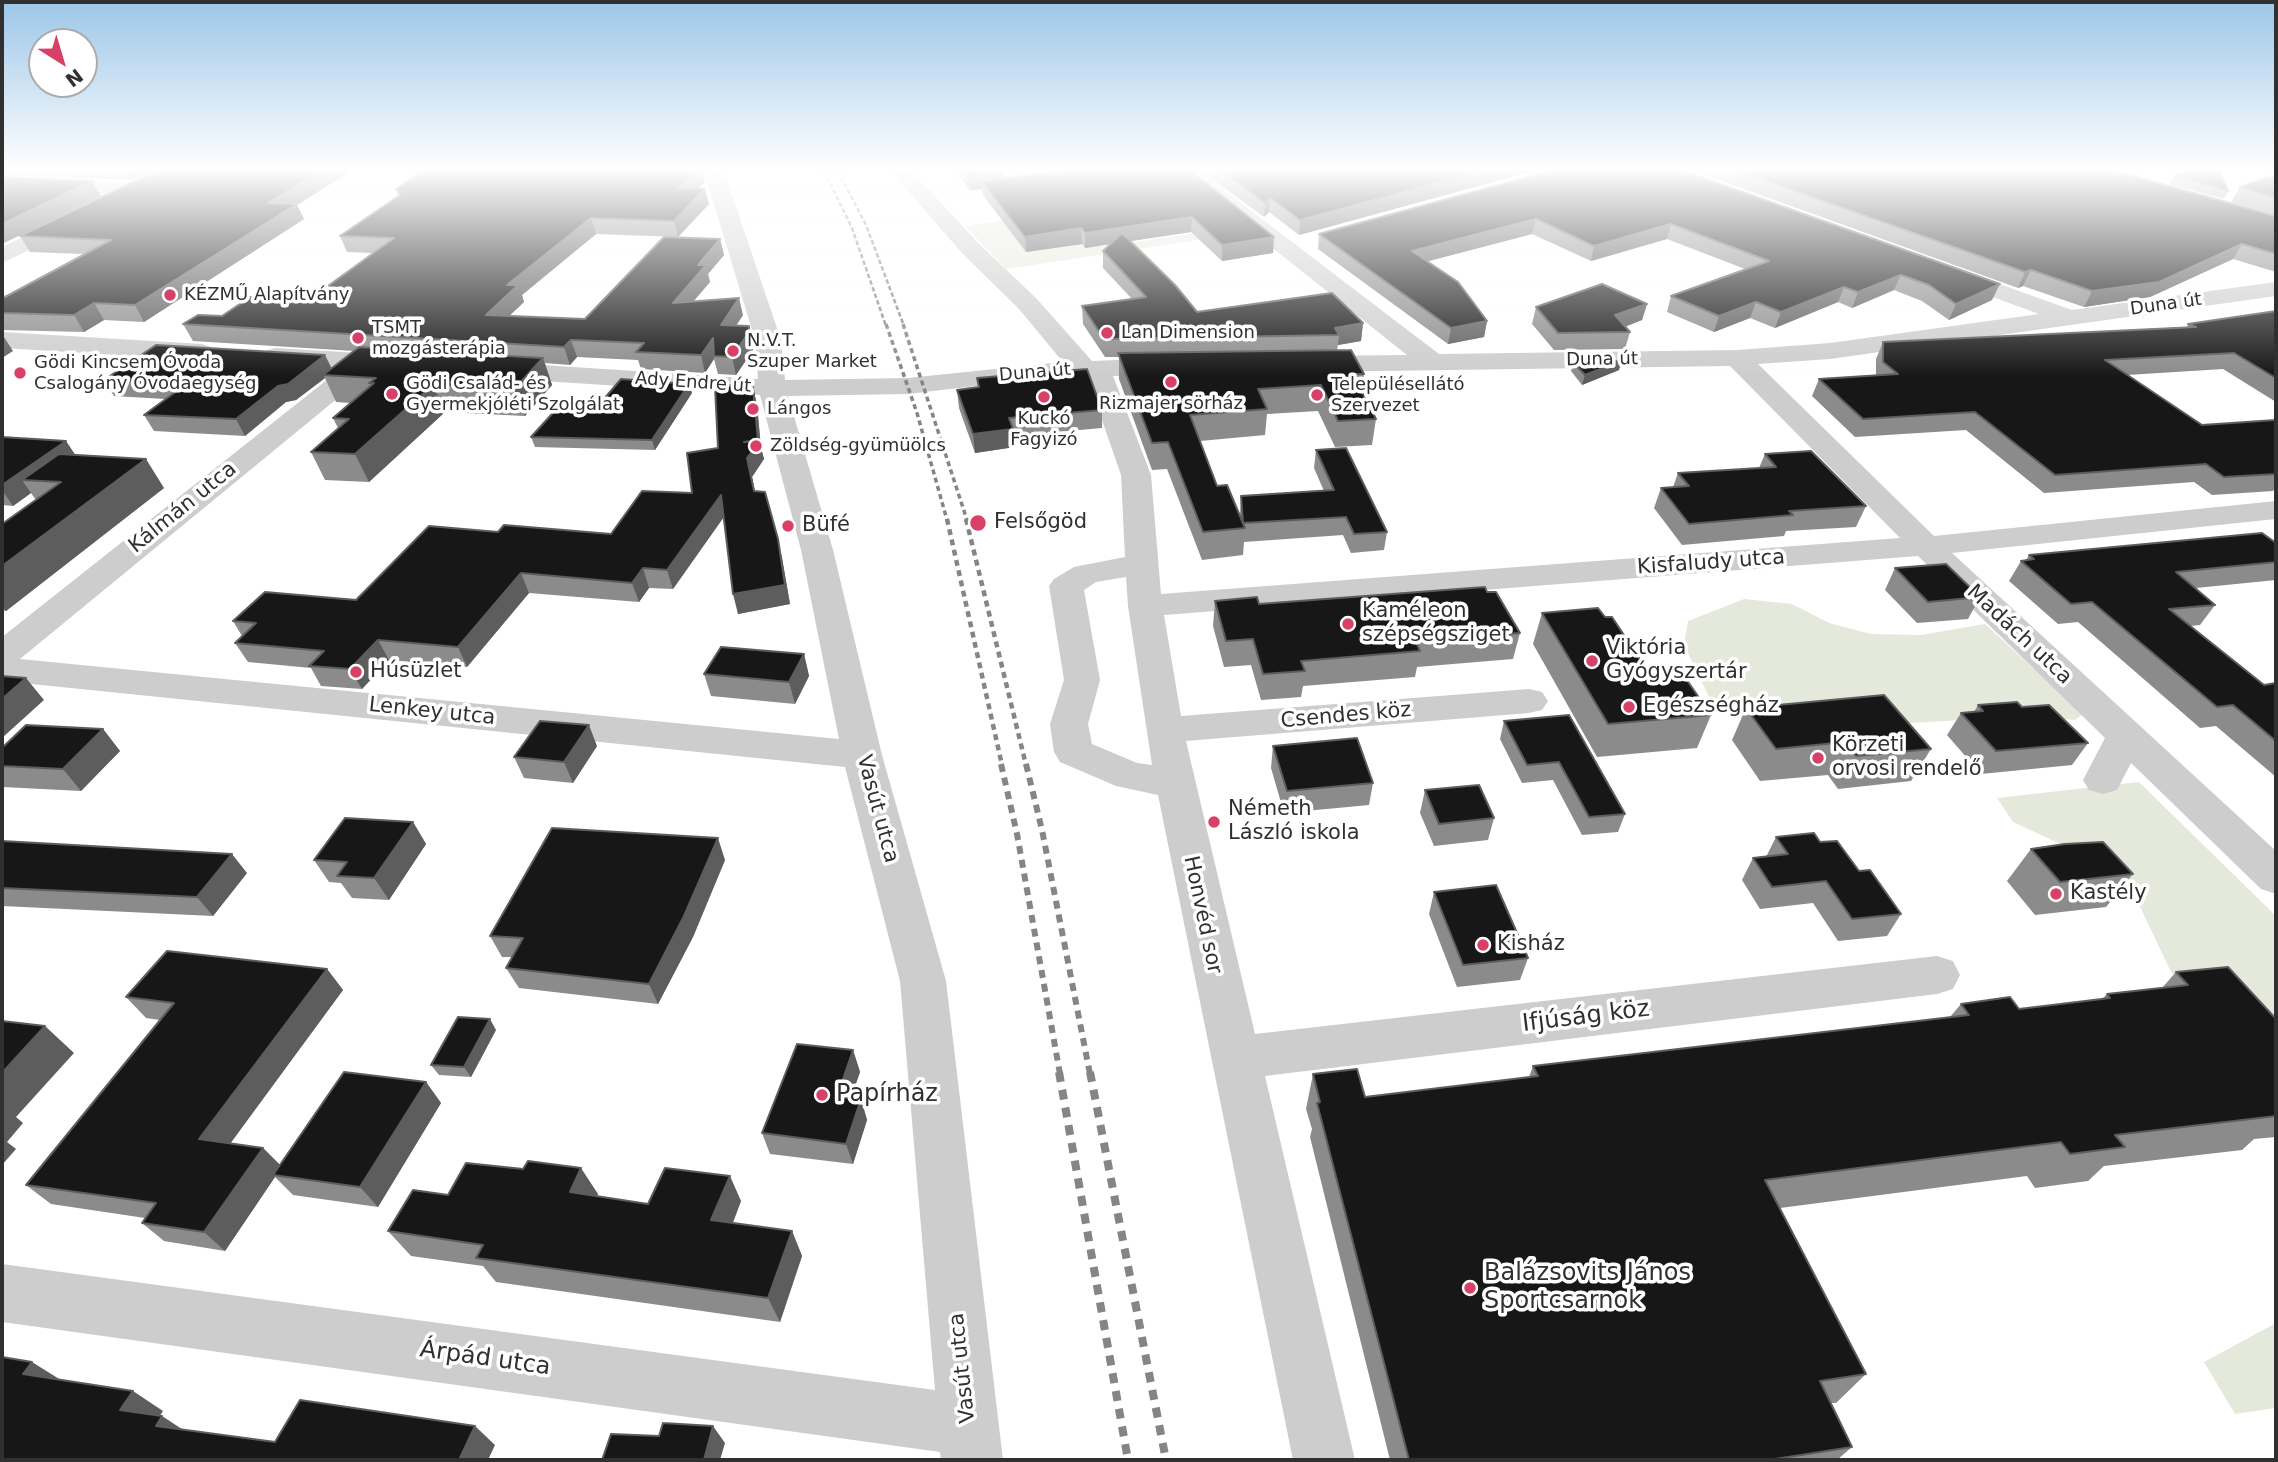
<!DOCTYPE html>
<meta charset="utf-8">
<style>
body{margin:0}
#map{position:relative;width:2278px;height:1462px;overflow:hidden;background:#fff;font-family:"DejaVu Sans",sans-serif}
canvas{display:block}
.frame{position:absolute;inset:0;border:4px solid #303030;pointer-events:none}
.north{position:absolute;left:28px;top:28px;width:70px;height:70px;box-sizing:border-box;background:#fff;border:2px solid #acacac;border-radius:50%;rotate:143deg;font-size:19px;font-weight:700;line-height:28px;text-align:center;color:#303030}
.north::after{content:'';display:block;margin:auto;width:24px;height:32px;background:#d84167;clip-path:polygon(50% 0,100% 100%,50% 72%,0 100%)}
</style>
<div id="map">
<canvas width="2278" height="1462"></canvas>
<div class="frame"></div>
<div class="north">N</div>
</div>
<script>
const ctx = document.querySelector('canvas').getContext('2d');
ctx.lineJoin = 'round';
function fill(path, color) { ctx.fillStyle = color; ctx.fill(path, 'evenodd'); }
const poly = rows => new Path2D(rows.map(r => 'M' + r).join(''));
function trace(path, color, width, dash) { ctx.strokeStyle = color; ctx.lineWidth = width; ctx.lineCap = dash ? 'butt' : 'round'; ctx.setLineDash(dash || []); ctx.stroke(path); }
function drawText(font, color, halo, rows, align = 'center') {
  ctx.font = font + ' "DejaVu Sans",sans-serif'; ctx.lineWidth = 7; ctx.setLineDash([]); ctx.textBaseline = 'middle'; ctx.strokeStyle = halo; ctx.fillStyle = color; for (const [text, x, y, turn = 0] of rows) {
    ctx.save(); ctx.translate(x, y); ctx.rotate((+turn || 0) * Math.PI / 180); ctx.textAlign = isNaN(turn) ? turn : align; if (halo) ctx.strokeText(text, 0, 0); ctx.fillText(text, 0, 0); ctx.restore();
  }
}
const green = poly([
 [1066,211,1102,247,1236,227,1243,233,1006,269,965,226],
 [1744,599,1792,604,1829,623,1871,634,1921,635,1985,624,2083,714,2075,720,2029,716,1877,725,1826,714,1737,718,1709,697,1684,645,1688,621],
 [2139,782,2276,916,2276,1098,2193,1002,2170,970,2135,896,2067,847,2013,822,1997,798],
 [2276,1323,2276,1408,2235,1414,2204,1362]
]);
const minor = poly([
 [704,171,724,171,781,340,785,380,908,378,1063,362,1019,309,961,252,891,171,912,171,977,242,1037,299,1092,361,1170,358,1179,360,1183,366,1179,372,1170,374,1113,376,1151,475,1161,594,1900,538,1730,366,1307,372,1298,370,1294,364,1298,358,1307,356,1407,355,1176,171,1199,171,1439,354,1737,350,1830,343,2039,314,1941,278,1937,273,1941,268,1949,266,2072,310,2276,282,2276,296,1830,359,1758,364,1934,536,2276,501,2276,519,1952,553,2276,851,2276,894,2261,889,2131,763,2117,790,2103,794,2089,790,2083,780,2105,738,1918,556,1164,615,1181,716,1529,689,1542,692,1548,701,1542,710,1529,713,1186,741,1255,1034,1937,956,1953,961,1960,975,1953,989,1937,994,1265,1076,1355,1460,1293,1460,1158,795,1116,786,1060,762,1054,752,1050,724,1064,680,1049,586,1054,579,1074,567,1125,557,1121,475,1087,377,1034,379,908,394,788,396,833,550,882,755,946,981,1003,1460,941,1460,940,1452,2,1322,2,1264,935,1390,900,981,845,767,2,681,2,637,342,368,276,364,267,362,263,356,267,350,276,348,394,355,403,357,407,363,403,369,372,370,20,659,839,739,801,550,760,395,496,378,487,376,483,370,487,364,496,362,758,379,755,340,704,171],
 [1126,577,1128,606,1152,765,1137,763,1092,744,1088,724,1100,680,1084,590,1096,582,1126,577],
 [2,177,137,183,144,185,147,189,144,193,137,195,2,189,2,177],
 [72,215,80,216,83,221,80,226,2,263,2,247,72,215],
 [2,332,202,344,211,347,215,352,211,357,202,360,2,348,2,332]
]);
const railFar4 = poly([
 [824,171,852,228,886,326],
 [838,171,866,225,904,326]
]);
const railFar3 = poly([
 [886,324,917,413,947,520],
 [903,324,967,520]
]);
const railFar2 = poly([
 [947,519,1002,765],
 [966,519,1026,765]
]);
const railFar1 = poly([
 [1001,764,1017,834,1060,1074],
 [1026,764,1042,830,1090,1074]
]);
const rail = poly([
 [1059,1072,1128,1460],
 [1090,1072,1166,1460]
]);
const wall = poly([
 [2,171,151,171,132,180,2,175],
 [156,171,351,171,297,205,304,219,144,322,104,320,84,332,2,330,2,296,5,297,84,254,30,252,20,236],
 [955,171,1002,171,1004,178,1062,171,1274,237,1273,253,1222,261,1191,232,1130,241,1197,312,1363,323,1361,341,1338,345,1337,350,1364,374,1362,391,1376,419,1372,445,1335,447,1318,411,1267,414,1265,435,1200,441,1217,486,1240,515,1241,496,1324,491,1314,468,1316,450,1387,532,1384,550,1351,553,1343,535,1244,542,1243,555,1202,560,1167,469,1152,470,1119,379,1119,357,1105,357,1083,324,1082,306,1132,299,1103,268,1103,251,1110,244,1085,248,1082,244,1026,252,983,195,982,189,970,190],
 [1201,171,1533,171,1299,235,1269,212,1264,217],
 [1550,171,1992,300,1949,320,1922,301,1894,290,1852,308,1838,302,1775,328,1750,318,1714,332,1667,312,1671,296,1745,269,1667,239,1591,261,1532,234,1428,261,1487,321,1484,337,1448,344,1318,249,1319,234],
 [1694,171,2116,171,2276,216,2276,272,2233,259,2150,297,2084,307,2023,286,2018,288],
 [2276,174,2276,215,2231,202,2240,187],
 [2174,176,2228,191,2224,199,2169,184],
 [705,182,698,189,709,204,678,237,596,234,522,295,524,302,509,316,585,319,720,239,724,255,708,274,710,282,693,302,743,315,736,326,749,326,753,350,736,375,718,374,714,359,705,373,641,369,638,360,577,357,570,365,545,363,552,385,525,416,445,412,369,482,325,480,311,452,338,428,333,418,351,403,336,402,325,378,296,400,286,402,245,436,154,431,144,415,165,399,114,396,104,380,332,369,354,351,193,341,183,324,310,299,373,253,347,252,340,236,399,196,396,189],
 [1647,304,1642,320,1625,327,1630,332,1625,349,1554,350,1532,324,1536,307],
 [2276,311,2276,402,2223,369,2127,375,2202,425,2276,420,2276,487,2273,491,2212,495,2194,482,2044,493,1966,430,1855,437,1812,396,1819,379,1876,375,1876,359,1883,342,2187,327,2188,324],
 [1621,361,1619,370,1582,385,1571,371,1573,362],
 [977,378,1102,410,1102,428,1014,436,1015,447,975,453,959,408,957,390,978,387],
 [753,387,757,405,761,448,764,459,752,477,755,491,782,558,790,604,738,614,723,518,673,589,649,588,639,602,529,593,467,667,389,660,362,689,321,686,311,668,248,662,235,643,242,636,233,621,356,600,498,532,611,534,692,493,718,448,734,390],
 [692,393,655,450,535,447,531,437,598,406],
 [2,437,66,441,75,455,164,488,6,611,2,610,2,524,36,500,31,493,13,506,2,505],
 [1765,454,1866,506,1856,527,1786,531,1784,536,1682,545,1654,508,1661,488,1673,487,1678,473,1759,468],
 [2276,543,2276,580,2196,588,2215,605,2200,625,2190,626,2264,685,2276,683,2276,777,2216,726,2200,728,2078,622,2058,624,2009,581,2021,561,2026,560,2029,555],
 [1895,568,1980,597,1968,619,1917,623,1885,590],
 [1487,592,1520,633,1513,659,1417,667,1415,677,1303,686,1301,697,1261,700,1251,665,1224,667,1213,626,1215,601,1259,604],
 [1542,613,1605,617,1651,676,1711,715,1697,748,1597,757,1533,644],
 [804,654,809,676,795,704,711,696,704,674],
 [1978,705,2022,707,2088,743,2072,765,1981,774,1947,735,1961,713,1974,712],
 [1746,708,1931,749,1911,781,1838,789,1828,775,1760,781,1732,740],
 [1504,721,1625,814,1618,832,1582,835,1553,780,1522,783,1500,739],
 [103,729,120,751,81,791,3,787,2,785,2,748],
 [597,746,573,783,524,778,514,757],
 [1273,746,1373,783,1369,805,1284,813,1271,768],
 [1425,790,1494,818,1488,840,1434,846,1420,813],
 [413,822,426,844,389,900,352,898,341,883,329,882,314,860],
 [1776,837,1820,842,1859,871,1901,914,1887,936,1838,941,1813,903,1760,909,1742,880,1753,858,1766,857],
 [2,841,247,873,213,916,2,906],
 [2031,849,2133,874,2106,907,2035,915,2007,881],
 [725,860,693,937,658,1004,519,988,506,968,512,957,502,957,490,936],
 [1434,892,1528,958,1520,980,1457,987,1429,914],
 [327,969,343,990,230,1143,263,1148,280,1165,426,1082,441,1103,378,1207,293,1195,275,1177,225,1251,164,1241,142,1223,145,1218,51,1204,26,1185,160,1020,146,1018,126,997],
 [2176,972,2276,1019,2276,1137,2254,1139,2242,1150,2104,1166,2088,1181,2035,1188,2027,1176,1780,1208,1866,1374,1836,1403,1831,1403,1852,1447,1837,1460,1390,1460,1310,1137,1312,1129,1306,1109,1313,1074,1365,1097,1529,1077,1533,1066,1950,1017,1961,1004,2019,1009,2102,999,2107,994,2162,988],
 [496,1030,471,1077,439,1075,431,1065],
 [853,1050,860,1072,851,1098,861,1099,867,1120,853,1164,770,1154,762,1133],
 [598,1194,597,1196,648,1204,741,1201,733,1223,792,1231,802,1256,780,1322,496,1282,483,1266,411,1256,388,1231,448,1195]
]);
const shadedWall = poly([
 [127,171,151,171,132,180],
 [321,171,351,171,297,205,304,219,144,322,135,305,268,203],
 [697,171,702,171,705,182,682,203,679,188],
 [1484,171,1533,171,1299,235,1300,220],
 [1004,174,1005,186,981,181,982,189,970,190,969,178],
 [92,181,101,196,2,244,2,224],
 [705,189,709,204,678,237,674,221],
 [1270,198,1269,212,1264,217,1265,203],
 [1192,217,1191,232,1085,248,1085,233],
 [591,218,596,234,522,295,524,302,492,332,486,315,507,285],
 [1536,219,1532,234,1410,266,1412,251],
 [1671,224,1667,239,1591,261,1594,246],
 [1081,228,1082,244,1026,252,1025,237],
 [1274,237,1273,253,1222,261,1222,245],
 [720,239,724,255,708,274,710,282,677,320,673,303,698,265],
 [2242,244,2233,259,2150,297,2084,307,2092,291],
 [2031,270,2023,286,2018,288,2025,272],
 [1901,275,1894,290,1852,308,1858,292],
 [2000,284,1992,300,1949,320,1956,304],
 [1844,287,1838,302,1775,328,1781,312],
 [739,298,743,315,725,342,721,325],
 [1756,302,1750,318,1714,332,1719,316],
 [94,303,104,320,84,332,74,315],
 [1647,304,1642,320,1611,332,1615,315],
 [1487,321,1484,337,1448,344,1451,328],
 [1363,323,1361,341,1338,345,1339,335,1335,328],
 [749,326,753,350,736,375,732,357],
 [2,334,13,351,2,358],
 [713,338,714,359,705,373,701,355],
 [571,340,577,357,570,365,564,347],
 [325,355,333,371,323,375,325,378,296,400,286,402,245,436,236,419,278,386],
 [543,358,552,385,525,416,514,389],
 [1621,361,1619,370,1582,385,1585,375],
 [689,384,692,393,655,450,652,440],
 [433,385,445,412,369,482,355,454],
 [753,387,757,405,761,448,764,459,752,477,758,510,747,458],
 [1013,429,1015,447,975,453,973,434],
 [66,441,78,459,22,480,31,493,13,506,2,490,2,485],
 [146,459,164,488,6,611,2,606,2,566],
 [721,495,726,514,673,589,667,570],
 [778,539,782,558,790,604,738,614,733,594],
 [643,568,649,588,639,602,632,583],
 [521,573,529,593,467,667,458,647],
 [378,640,389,660,362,689,350,669],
 [804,654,809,676,795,704,789,682],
 [26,678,44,700,2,738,2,699],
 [589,725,597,746,573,783,564,762],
 [103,729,120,751,81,791,63,769],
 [413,822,426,844,389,900,374,878],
 [718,838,725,860,693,937,658,1004,649,984],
 [232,854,247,873,213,916,197,897],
 [327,969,343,990,219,1159,199,1139],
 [490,1019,496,1030,471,1077,464,1067],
 [45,1026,74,1053,16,1117,23,1123,7,1142,16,1149,2,1165,2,1073],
 [853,1050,860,1072,844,1117,837,1097],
 [426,1082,441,1103,378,1207,360,1187],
 [861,1099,867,1120,853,1164,846,1144],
 [263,1148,282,1167,273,1175,275,1177,225,1251,204,1232],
 [581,1168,598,1194,587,1217,570,1192],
 [730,1176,741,1201,724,1245,711,1220],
 [792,1231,802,1256,780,1322,768,1298],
 [32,1362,64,1382,23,1374],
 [133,1391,163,1411,151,1429,120,1410],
 [162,1416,191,1435,156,1426],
 [475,1426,495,1445,488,1460,459,1460],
 [713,1426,725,1443,720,1460,704,1460]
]);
const building = poly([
 [156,171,321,171,268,203,297,204,135,305,94,303,74,315,2,313,2,296,5,297,111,240,20,236,156,171],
 [422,171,697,171,679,188,705,189,674,221,591,218,507,285,518,285,486,315,585,319,664,237,720,239,698,265,706,265,673,303,739,298,721,325,749,326,749,332,732,357,714,356,713,338,701,355,636,352,644,343,571,340,564,347,183,324,198,315,222,316,250,297,310,299,394,238,340,236,400,195,396,189,422,171],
 [963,171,1002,171,1004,174,969,178,963,171],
 [1062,171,1191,171,1274,237,1222,245,1192,217,1085,233,1081,228,1025,237,981,181,1062,171],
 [1221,171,1484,171,1300,220,1270,198,1265,203,1221,171],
 [1550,171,1684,171,2000,284,1956,304,1929,285,1901,275,1858,292,1844,287,1781,312,1756,302,1719,316,1671,296,1769,261,1671,224,1594,246,1536,219,1412,251,1458,282,1487,321,1451,328,1319,234,1550,171],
 [1737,171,2116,171,2276,216,2276,254,2242,244,2159,282,2092,291,2031,270,2025,272,1737,171],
 [2185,171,2220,171,2228,191,2174,176,2185,171],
 [2276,174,2276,198,2240,187,2276,174],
 [2,177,92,181,2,224,2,177],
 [1122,233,1175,285,1197,312,1332,293,1363,323,1335,328,1339,335,1104,339,1082,306,1146,297,1103,251,1122,233],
 [1602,284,1647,304,1615,315,1630,332,1558,333,1536,307,1602,284],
 [2276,311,2276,378,2234,353,2105,360,2202,425,2276,420,2276,474,2224,477,2206,464,2055,475,1975,412,1863,419,1819,379,1898,374,1883,362,1883,342,2196,327,2188,324,2276,311],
 [156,345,325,355,288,384,278,386,236,419,144,415,185,385,104,380,156,345],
 [359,347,543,358,514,389,433,385,355,454,311,452,349,419,333,418,374,383,369,383,376,378,323,375,359,347],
 [1351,350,1364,374,1353,374,1376,419,1338,421,1321,385,1258,389,1267,409,1190,415,1217,486,1227,485,1245,528,1203,532,1168,442,1152,443,1118,353,1351,350],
 [1621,361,1585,375,1573,362,1621,361],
 [1087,369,1102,410,1009,418,1013,429,973,434,957,390,979,387,977,378,1087,369],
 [621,379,689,384,652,440,531,437,561,404,598,406,621,379],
 [733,385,734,390,753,387,758,440,744,442,760,441,747,458,754,491,765,492,778,539,785,585,733,594,721,495,667,570,643,568,632,583,521,573,458,647,378,640,350,669,309,666,324,651,235,643,256,623,233,621,265,592,356,600,429,526,498,532,504,525,611,534,642,491,692,493,687,453,718,448,715,387,733,385],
 [2,437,66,441,2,485,2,437],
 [1346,448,1387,532,1354,534,1346,517,1243,523,1241,496,1334,490,1316,450,1346,448],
 [1811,451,1866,506,1789,511,1793,515,1689,524,1661,488,1689,486,1678,473,1776,467,1765,454,1811,451],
 [59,454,146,459,2,566,2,524,61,482,22,480,59,454],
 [2262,533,2276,543,2276,562,2176,572,2215,605,2169,609,2264,685,2276,683,2276,741,2233,705,2217,707,2092,602,2071,604,2021,561,2034,559,2029,555,2262,533],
 [1946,564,1980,597,1928,602,1895,568,1946,564],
 [1485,587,1487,592,1496,592,1520,633,1416,642,1420,651,1301,661,1305,671,1263,674,1253,639,1226,641,1215,601,1257,597,1259,604,1485,587],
 [1598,608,1605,617,1612,617,1651,676,1682,673,1711,715,1608,724,1542,613,1598,608],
 [721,647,804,654,789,682,704,674,721,647],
 [2,676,26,678,2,699,2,676],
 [1884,695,1931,749,1856,756,1845,742,1776,749,1746,708,1884,695],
 [2017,702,2022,707,2049,705,2088,743,1996,751,1961,713,1983,711,1978,705,2017,702],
 [1569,715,1625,814,1589,817,1559,762,1527,765,1504,721,1569,715],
 [540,721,589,725,564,762,514,757,540,721],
 [26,725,103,729,63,769,2,766,2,748,26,725],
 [1357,738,1373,783,1287,791,1273,746,1357,738],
 [1479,785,1494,818,1439,824,1425,790,1479,785],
 [345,818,413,822,374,878,337,876,347,862,314,860,345,818],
 [552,828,718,838,684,916,649,984,506,968,523,938,490,936,552,828],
 [1814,833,1820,842,1837,841,1859,871,1870,870,1901,914,1852,919,1826,881,1772,887,1753,858,1788,854,1776,837,1814,833],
 [2,841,232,854,197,897,2,888,2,841],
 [2103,842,2133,874,2060,882,2031,849,2065,844,2103,842],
 [1496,885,1528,958,1463,965,1434,892,1496,885],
 [167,951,327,969,199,1139,263,1148,204,1232,142,1223,156,1203,26,1185,174,1003,126,997,167,951],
 [2228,967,2276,1019,2276,1107,2275,1107,2276,1109,2276,1116,2115,1135,2125,1147,2070,1154,2061,1142,1765,1180,1866,1374,1820,1381,1852,1447,1769,1460,1409,1460,1317,1103,1320,1102,1313,1074,1357,1069,1365,1097,1538,1076,1533,1066,1969,1015,1961,1004,2010,997,2019,1009,2110,998,2107,994,2188,985,2176,972,2228,967],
 [458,1017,490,1019,464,1067,431,1065,458,1017],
 [2,1021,45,1026,2,1073,2,1021],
 [797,1044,853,1050,837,1097,861,1099,846,1144,762,1133,797,1044],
 [344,1072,426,1082,360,1187,273,1175,344,1072],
 [528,1161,581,1168,570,1192,648,1204,665,1168,730,1176,711,1220,792,1231,768,1298,476,1258,483,1245,388,1231,413,1190,448,1195,466,1163,523,1169,528,1161],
 [2,1357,32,1362,23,1374,133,1391,120,1410,162,1416,156,1426,275,1442,300,1400,475,1426,459,1460,2,1460,2,1357],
 [663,1423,713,1426,704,1460,602,1460,611,1434,659,1436,663,1423]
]);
const markers = [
 [170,295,7,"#d84167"],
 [1107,333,7,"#d84167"],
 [358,338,7,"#d84167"],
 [733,351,7,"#d84167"],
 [20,373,7,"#d84167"],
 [1171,382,7,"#d84167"],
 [392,394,7,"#d84167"],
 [1317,395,7,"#d84167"],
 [1044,397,7,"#d84167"],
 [753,409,7,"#d84167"],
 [756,446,7,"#d84167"],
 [978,523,9,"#d84167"],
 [788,526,7,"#d84167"],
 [1348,624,7,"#d84167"],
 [1592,661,7,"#d84167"],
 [356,672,7,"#d84167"],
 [1629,707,7,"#d84167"],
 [1818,758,7,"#d84167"],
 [1214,822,7,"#d84167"],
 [2056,894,7,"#d84167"],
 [1483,945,7,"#d84167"],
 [822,1095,7,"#d84167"],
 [1470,1288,7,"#d84167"]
];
const farPoinames = [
 ["KÉZMŰ Alapítvány",184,295],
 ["TSMT",372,328],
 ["mozgásterápia",372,349],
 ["Lan Dimension",1121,333],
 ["N.V.T.",747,341],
 ["Szuper Market",747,362],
 ["Gödi Kincsem Óvoda",34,363],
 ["Csalogány Óvodaegység",34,384],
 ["Gödi Család- és",406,384],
 ["Gyermekjóléti Szolgálat",406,405],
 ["Településellátó",1331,385],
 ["Szervezet",1331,406],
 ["Rizmajer sörház",1171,404,"center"],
 ["Lángos",767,409],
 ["Kuckó",1044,419,"center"],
 ["Fagyizó",1044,440,"center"],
 ["Zöldség-gyümüölcs",770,446]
];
const farStreetnames = [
 ["Duna út",2166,305,-8],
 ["Duna út",1602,360,-1],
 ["Duna út",1035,373,-5],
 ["Ady Endre út",693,383,4]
];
const streetNames = [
 ["Kálmán utca",183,508,-39],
 ["Kisfaludy utca",1711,563,-4],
 ["Madách utca",2019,635,43],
 ["Lenkey utca",432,712,6],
 ["Csendes köz",1346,716,-5],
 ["Vasút utca",877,809,75],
 ["Honvéd sor",1202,915,78],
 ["Vasút utca",963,1368,-96]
];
const poiNames = [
 ["Felsőgöd",994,523],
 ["Büfé",802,526],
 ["Kaméleon",1362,612],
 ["szépségsziget",1362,636],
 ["Viktória",1606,649],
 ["Gyógyszertár",1606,673],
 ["Húsüzlet",370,672],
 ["Egészségház",1643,707],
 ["Körzeti",1832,746],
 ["orvosi rendelő",1832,770],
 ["Németh",1228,810],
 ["László iskola",1228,834],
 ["Kastély",2070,894],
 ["Kisház",1497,945]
];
const nearStreetnames = [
 ["Ifjúság köz",1586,1017,-7],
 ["Árpád utca",485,1359,8]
];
const nearPoinames = [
 ["Papírház",836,1095],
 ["Balázsovits János",1484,1274],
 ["Sportcsarnok",1484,1302]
];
fill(green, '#e5e9dc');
fill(minor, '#cdcdcd');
trace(railFar4, '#858585', 2.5, [4.5, 2.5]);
trace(railFar3, '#858585', 3.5, [5, 3.5]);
trace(railFar2, '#858585', 4.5, [6, 4.5]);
trace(railFar1, '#858585', 6, [8, 6]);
trace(rail, '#858585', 8, [10, 8]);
fill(wall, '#8b8b8b');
fill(shadedWall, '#5d5d5d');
fill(building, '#171717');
trace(building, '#5d5d5d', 2);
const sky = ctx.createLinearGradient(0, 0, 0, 376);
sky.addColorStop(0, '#9cc6e8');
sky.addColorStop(0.45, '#fff');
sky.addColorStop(1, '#ffffff00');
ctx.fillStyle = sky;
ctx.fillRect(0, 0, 2278, 376);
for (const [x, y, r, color] of markers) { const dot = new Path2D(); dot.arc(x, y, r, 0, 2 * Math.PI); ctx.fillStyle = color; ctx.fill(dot); trace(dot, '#fff', 2.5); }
drawText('18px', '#303030', '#fff', farPoinames, 'left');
drawText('18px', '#303030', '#fff', farStreetnames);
drawText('21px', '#303030', '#fff', streetNames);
drawText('21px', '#303030', '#fff', poiNames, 'left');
drawText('24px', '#303030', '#fff', nearStreetnames);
drawText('24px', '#303030', '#fff', nearPoinames, 'left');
</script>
